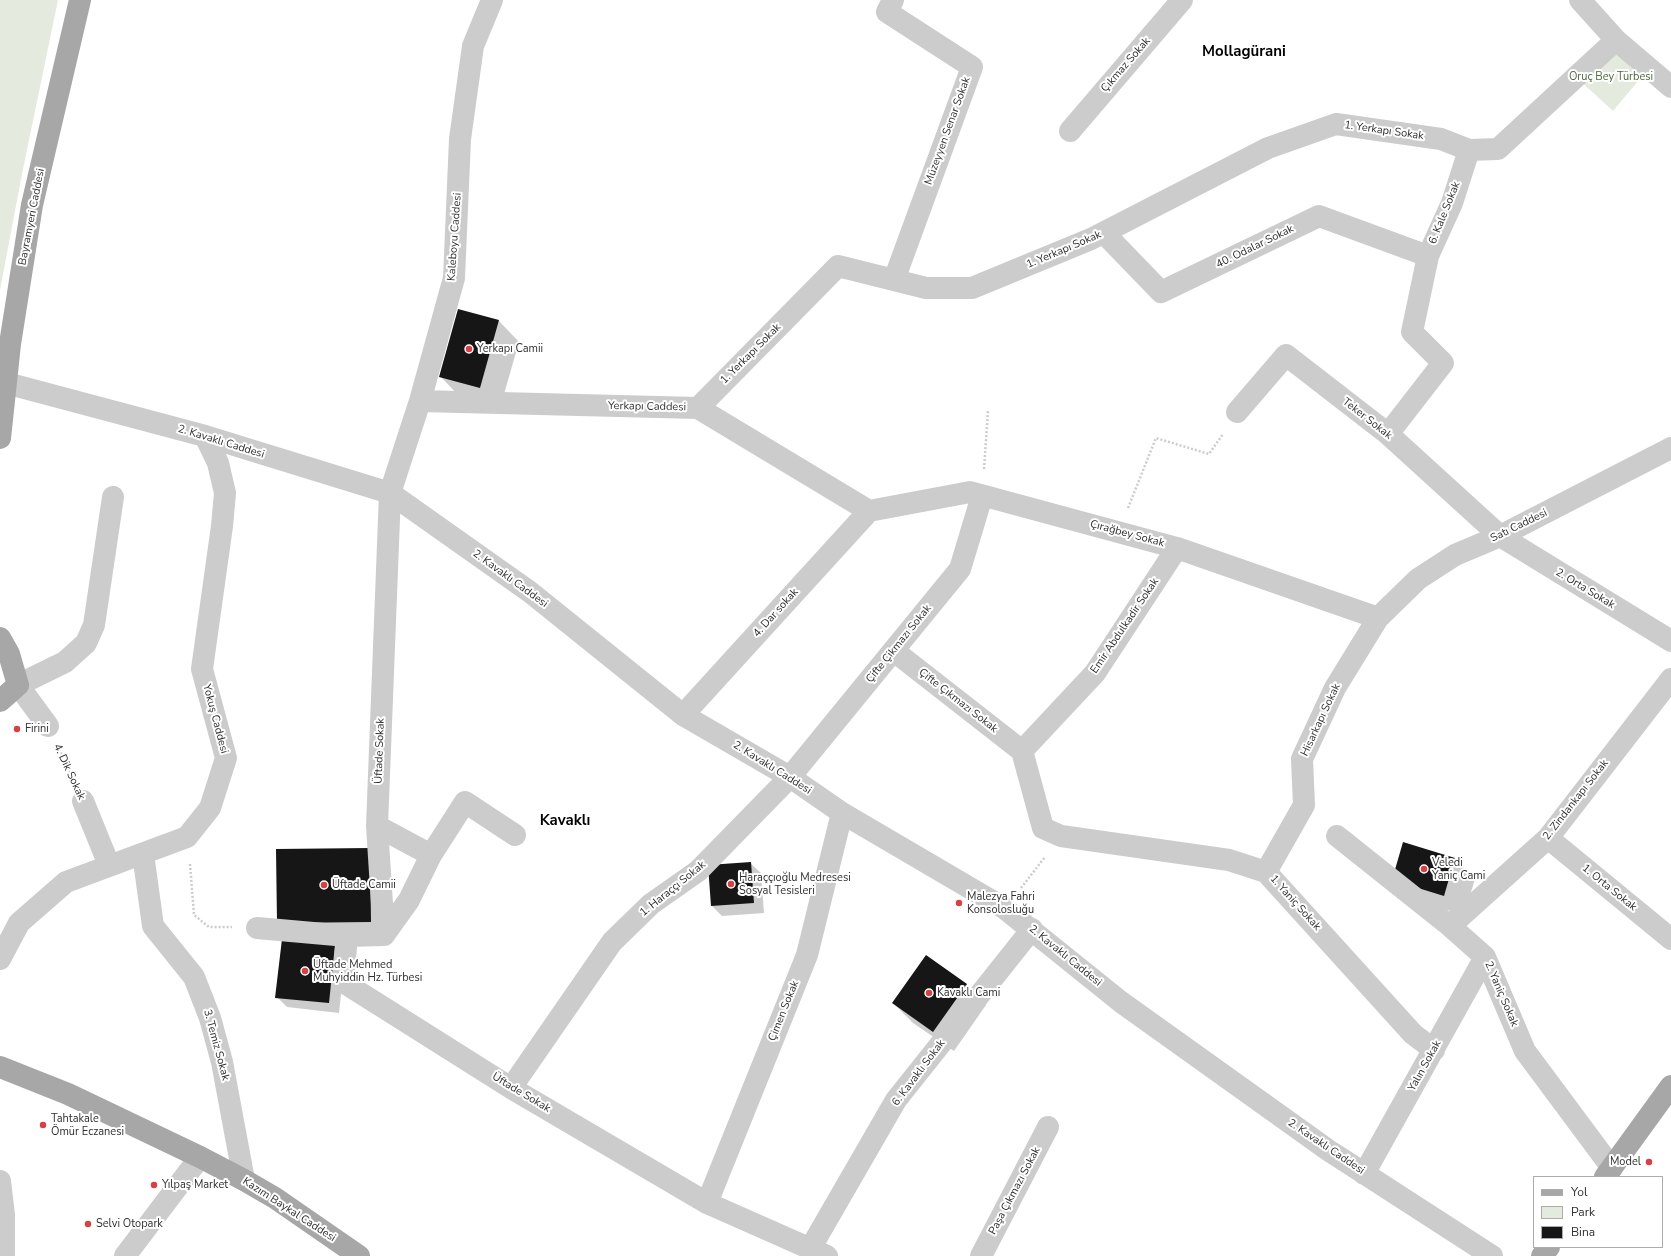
<!DOCTYPE html>
<meta charset="utf-8">
<style>
body{margin:0}
#map{position:relative;width:1671px;height:1256px;overflow:hidden;background:#fff;font-family:"Nunito Sans",sans-serif}
canvas{display:block}
.legend{position:absolute;left:1533px;top:1176px;width:130px;height:72px;box-sizing:border-box;background:#fff;border:1px solid #acacac;margin:0;padding:5px 7px;list-style:none;font-size:12px;color:#2f2f2f}
.legend li{display:flex;align-items:center;gap:8px;height:20px}
.legend b{width:20px;border:1px solid #acacac}
</style>
<div id="map">
<canvas width="1671" height="1256"></canvas>
<ul class="legend">
<li><b style="height:5px;background:#a7a7a7"></b>Yol</li>
<li><b style="height:11px;background:#e4ebde"></b>Park</li>
<li><b style="height:11px;background:#161616"></b>Bina</li>
</ul>
</div>
<script>
const ctx = document.querySelector('canvas').getContext('2d');
ctx.lineJoin = 'round';
function fill(path, color) { ctx.fillStyle = color; ctx.fill(path, 'evenodd'); }
const poly = rows => new Path2D(rows.map(r => 'M' + r).join(''));
function trace(path, color, width, dash) { ctx.strokeStyle = color; ctx.lineWidth = width; ctx.lineCap = dash ? 'butt' : 'round'; ctx.setLineDash(dash || []); ctx.stroke(path); }
function drawText(font, color, halo, rows, align = 'center') {
  ctx.font = font + ' "Nunito Sans",sans-serif'; ctx.lineWidth = 4; ctx.setLineDash([]); ctx.textBaseline = 'middle'; ctx.strokeStyle = halo; ctx.fillStyle = color; for (const [text, x, y, turn = 0] of rows) {
    ctx.save(); ctx.translate(x, y); ctx.rotate((+turn || 0) * Math.PI / 180); ctx.textAlign = isNaN(turn) ? turn : align; if (halo) ctx.strokeText(text, 0, 0); ctx.fillText(text, 0, 0); ctx.restore();
  }
}
const green = poly([
 [0,0,58,0,22,174,0,290],
 [1616,40,1649,68,1613,111,1576,77]
]);
const shadow = poly([
 [459,310,499,321,519,342,500,408,460,397,440,376],
 [1404,844,1455,859,1475,879,1464,915,1413,900],
 [370,849,391,941,315,942,334,946,345,956,339,1013,287,1007,277,997,282,940],
 [750,863,761,873,764,913,722,916,712,906,709,866],
 [966,984,986,1005,954,1051,913,1023,893,1003]
]);
const building = poly([
 [458,309,499,320,480,388,439,377],
 [1403,842,1455,858,1444,896,1392,880],
 [370,848,371,922,277,923,276,849],
 [751,862,754,903,711,906,708,865],
 [282,939,335,945,329,1003,275,998],
 [926,955,967,984,933,1032,892,1003]
]);
const path = poly([
 [984,469,988,411],
 [1128,508,1156,438,1209,454,1223,434],
 [59,749,73,779],
 [190,864,194,915,209,927,232,927],
 [1021,888,1045,857]
]);
const minor = poly([
 [492,0,473,46,460,139,454,278,420,401,390,493,377,826,431,855,465,802,515,835],
 [893,0,887,12,972,67,894,280],
 [1580,0,1616,40,1671,87],
 [1070,131,1182,0],
 [1104,233,1161,292,1319,216,1428,256],
 [6,383,205,436,390,493,530,592,683,715,790,777,842,813,1004,908,1121,1002,1328,1150,1492,1256],
 [420,401,698,408,869,511],
 [698,408,838,266,926,288,972,288,1091,239,1268,148,1336,124,1441,139,1469,150,1498,149,1616,40],
 [1237,412,1286,355,1388,434,1500,536,1671,641],
 [1388,434,1443,363,1412,332,1428,256,1452,203,1469,150],
 [869,511,970,492,1177,548,1378,618],
 [1177,548,1095,673,1022,751,1043,828,1061,836,1229,860,1266,872,1413,1034,1434,1050],
 [894,651,1022,751],
 [683,715,869,511],
 [48,726,18,685,65,662,86,643,94,625,113,497],
 [83,801,109,865],
 [1337,836,1450,926,1485,957,1525,1051,1612,1168],
 [1548,838,1671,939],
 [143,854,153,926,194,977,210,1018,222,1062,244,1180],
 [1266,872,1304,805,1302,759,1335,688,1378,618,1418,579,1455,555,1500,536,1671,448],
 [1450,926,1548,838,1671,679],
 [257,928,347,936,343,982,511,1088,707,1203,827,1256],
 [384,935,409,900,431,855],
 [347,936,384,935,377,826],
 [0,959,19,923,66,882,187,837,210,808,226,758,202,669,222,526,225,493,218,463,205,436],
 [511,1088,612,942,651,904,698,871,790,777,960,569,982,496],
 [1364,1174,1485,957],
 [0,1181,4,1215,4,1256],
 [707,1203,807,955,842,813],
 [810,1249,896,1100,1032,929],
 [125,1256,200,1157],
 [981,1256,1048,1127]
]);
const major = poly([
 [0,438,10,344,32,205,80,0],
 [0,638,9,654,18,685,0,701],
 [0,1067,68,1094,200,1157,244,1180,275,1198,359,1256],
 [1605,1177,1671,1086],
 [1542,1256,1549,1247]
]);
const markers = [
 [469,349,4,"#d64146"],
 [17,729,4,"#d64146"],
 [1424,869,4,"#d64146"],
 [731,884,4,"#d64146"],
 [324,885,4,"#d64146"],
 [959,903,4,"#d64146"],
 [305,971,4,"#d64146"],
 [929,993,4,"#d64146"],
 [43,1125,4,"#d64146"],
 [1649,1162,4,"#d64146"],
 [154,1185,4,"#d64146"],
 [88,1224,4,"#d64146"]
];
const streetNames = [
 ["Çıkmaz Sokak",1126,65,-49],
 ["Müzeyyen Senar Sokak",948,131,-70],
 ["1. Yerkapı Sokak",1384,131,8],
 ["6. Kale Sokak",1445,213,-68],
 ["Bayramyeri Caddesi",32,217,-79],
 ["Kaleboyu Caddesi",455,237,-86],
 ["40. Odalar Sokak",1255,247,-26],
 ["1. Yerkapı Sokak",1064,250,-23],
 ["1. Yerkapı Sokak",751,354,-45],
 ["Yerkapı Caddesi",647,407,1],
 ["Teker Sokak",1367,419,38],
 ["2. Kavaklı Caddesi",221,442,17],
 ["Satı Caddesi",1519,526,-26],
 ["Çırağbey Sokak",1127,534,15],
 ["2. Kavaklı Caddesi",510,579,36],
 ["2. Orta Sokak",1585,589,31],
 ["4. Dar sokak",776,613,-48],
 ["Emir Abdulkadir Sokak",1125,626,-56],
 ["Çifte Çikmazı Sokak",899,644,-51],
 ["Çifte Çıkmazı Sokak",958,701,38],
 ["Yokuş Caddesi",215,719,75],
 ["Hisarkapı Sokak",1321,720,-65],
 ["Üftade Sokak",380,751,-88],
 ["2. Kavaklı Caddesi",772,768,32],
 ["4. Dik Sokak",69,772,65],
 ["2. Zindankapı Sokak",1576,800,-52],
 ["1. Orta Sokak",1609,888,39],
 ["1. Haraççı Sokak",673,889,-39],
 ["1. Yaniç Sokak",1295,903,48],
 ["2. Kavaklı Caddesi",1065,956,39],
 ["2. Yaniç Sokak",1501,994,67],
 ["Çimen Sokak",784,1011,-68],
 ["3. Temiz Sokak",216,1045,75],
 ["Yalın Sokak",1425,1066,-61],
 ["6. Kavaklı Sokak",919,1073,-53],
 ["Üftade Sokak",521,1093,31],
 ["2. Kavaklı Caddesi",1326,1147,34],
 ["Paşa Çıkmazı Sokak",1015,1191,-62],
 ["Kazım Baykal Caddesi",289,1210,33]
];
const parkNames = [
 ["Oruç Bey Türbesi",1611,77]
];
const poiNames = [
 ["Yerkapı Camii",477,349],
 ["Firini",25,729],
 ["Veledi",1432,863],
 ["Yaniç Cami",1432,876],
 ["Haraççıoğlu Medresesi",739,878],
 ["Sosyal Tesisleri",739,891],
 ["Üftade Camii",332,885],
 ["Malezya Fahri",967,897],
 ["Konsolosluğu",967,910],
 ["Üftade Mehmed",313,965],
 ["Muhyiddin Hz. Türbesi",313,978],
 ["Kavaklı Cami",937,993],
 ["Tahtakale",51,1119],
 ["Ömür Eczanesi",51,1132],
 ["Model",1641,1162,"right"],
 ["Yılpaş Market",162,1185],
 ["Selvi Otopark",96,1224]
];
const districtNames = [
 ["Mollagürani",1244,52],
 ["Kavaklı",565,821]
];
fill(green, '#e4ebde');
fill(shadow, '#0003');
fill(building, '#161616');
trace(path, '#ccc', 2.5, [2, 2]);
trace(minor, '#ccc', 22);
trace(major, '#a7a7a7', 22);
for (const [x, y, r, color] of markers) { const dot = new Path2D(); dot.arc(x, y, r, 0, 2 * Math.PI); ctx.fillStyle = color; ctx.fill(dot); trace(dot, '#fff', 1.5); }
drawText('11px', '#2f2f2f', '#fff', streetNames);
drawText('11px', '#516740', '#fff', parkNames);
drawText('11px', '#2f2f2f', '#fff', poiNames, 'left');
drawText('bold 15px', '#000', '#fff', districtNames);
</script>
